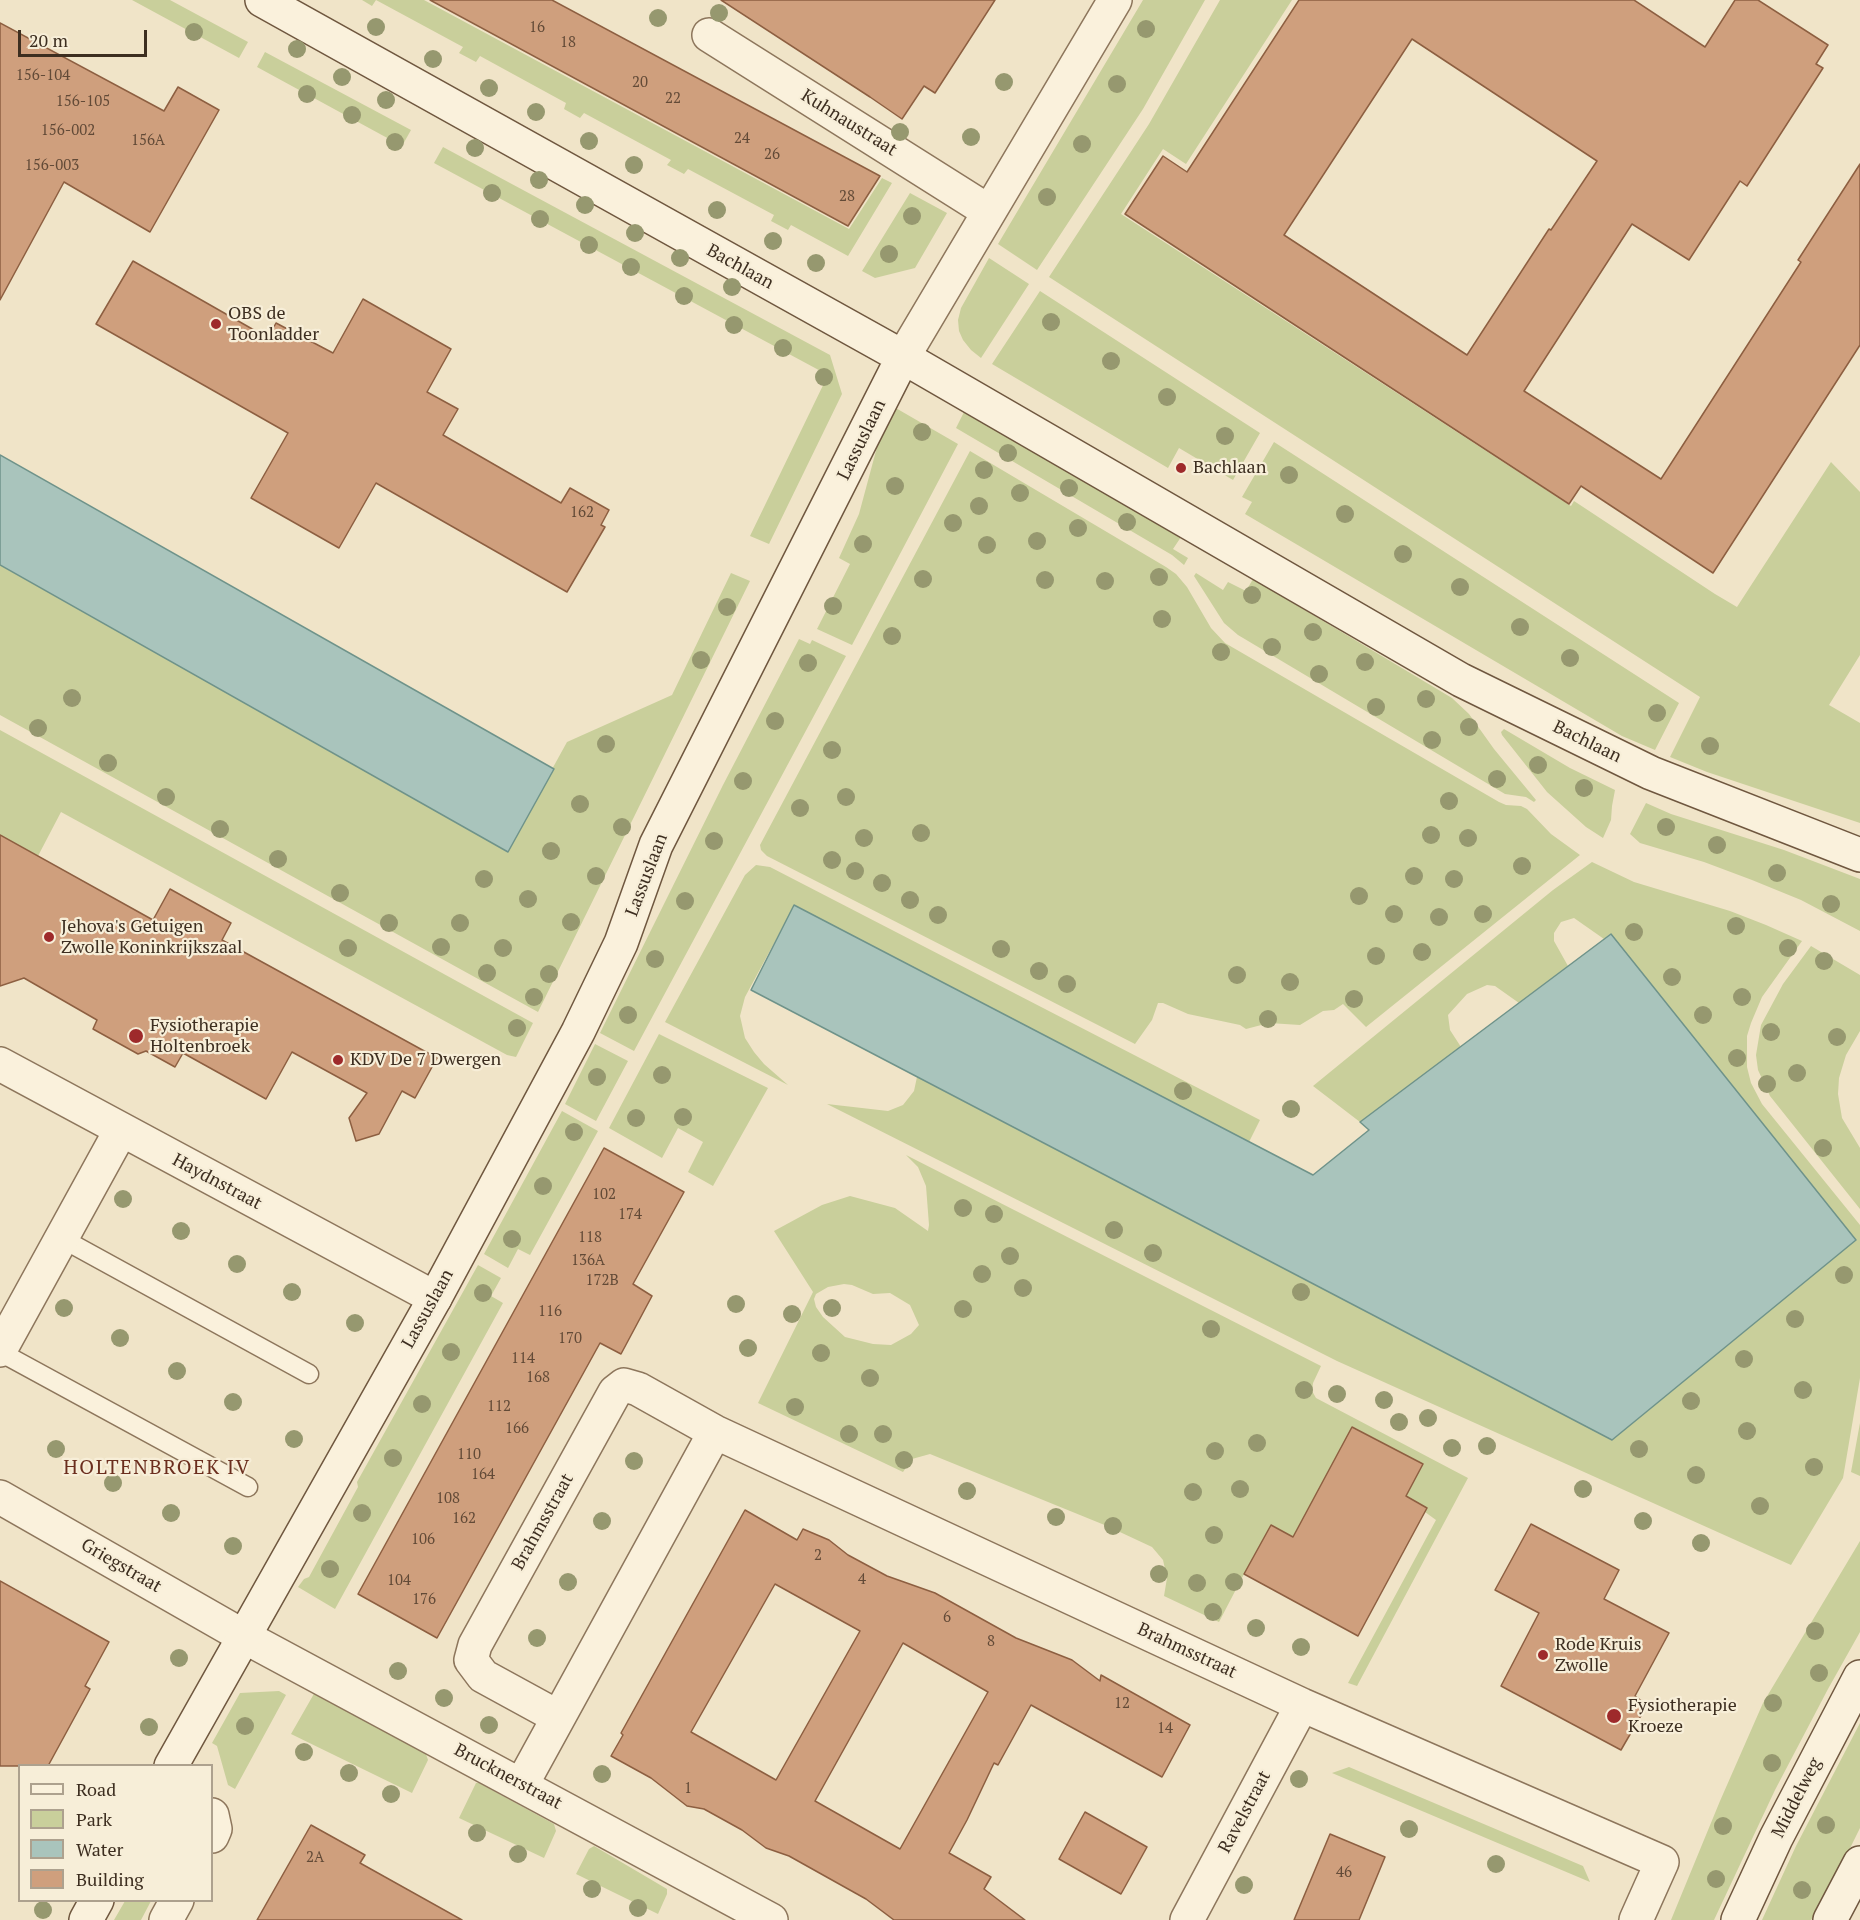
<!DOCTYPE html>
<style>
body{margin:0}
#map{position:relative;width:1860px;height:1920px;overflow:hidden;background:#f0e4c8;font-family:"PT Serif",serif}
canvas{display:block}
.legend{position:absolute;left:18px;top:1764px;width:195px;height:138px;box-sizing:border-box;background:#f7eed8;border:2px solid #ada18e;margin:0;padding:8px 10px;list-style:none;font-size:18px;color:#3d2e20}
.legend li{display:flex;align-items:center;gap:12px;height:30px}
.legend b{width:30px;border:2px solid #ada18e}
.scale{position:absolute;left:18px;top:30px;width:129px;height:27px;box-sizing:border-box;border:3px solid #3d2e20;border-top:0;padding-left:8px;font-size:18px;line-height:21px;white-space:nowrap;color:#3d2e20;-webkit-text-stroke:4px #f7eed8;paint-order:stroke}
</style>
<div id="map">
<canvas width="1860" height="1920"></canvas>
<ul class="legend">
<li><b style="height:8px;background:#faf1dc"></b>Road</li>
<li><b style="height:16px;background:#c9cf9b"></b>Park</li>
<li><b style="height:16px;background:#a9c4bc"></b>Water</li>
<li><b style="height:16px;background:#cf9f7d"></b>Building</li>
</ul>
<div class="scale">20 m</div>
</div>
<script>
const ctx = document.querySelector('canvas').getContext('2d');
ctx.lineJoin = 'round';
function fill(path, color) { ctx.fillStyle = color; ctx.fill(path, 'evenodd'); }
const poly = rows => new Path2D(rows.map(r => 'M' + r).join(''));
function trace(path, color, width, dash) { ctx.strokeStyle = color; ctx.lineWidth = width; ctx.lineCap = dash ? 'butt' : 'round'; ctx.setLineDash(dash || []); ctx.stroke(path); }
function drawText(font, color, halo, rows, align = 'center') {
  ctx.font = font + ' "PT Serif",serif'; ctx.lineWidth = 4.5; ctx.setLineDash([]); ctx.textBaseline = 'middle'; ctx.strokeStyle = halo; ctx.fillStyle = color; for (const [text, x, y, turn = 0] of rows) {
    ctx.save(); ctx.translate(x, y); ctx.rotate((+turn || 0) * Math.PI / 180); ctx.textAlign = isNaN(turn) ? turn : align; if (halo) ctx.strokeText(text, 0, 0); ctx.fillText(text, 0, 0); ctx.restore();
  }
}
const green = poly([
 [132,0,170,0,248,42,239,58],
 [362,0,424,0,849,229,882,178,892,183,848,256,791,225,788,230,771,221,774,215,688,169,684,174,667,165,671,160,584,113,580,118,564,109,566,103,480,56,476,62,459,53,463,47,376,0,372,6],
 [1143,0,1205,0,1143,109,1037,270,998,244],
 [1220,0,1292,0,1186,164,1163,149,1121,214,1571,506,1574,501,1715,594,1737,607,1831,462,1860,492,1860,655,1829,705,1860,723,1860,823,1707,772,1670,757,1700,697,1049,277,1149,124],
 [265,52,411,130,402,146,257,67],
 [443,147,830,355,842,394,769,544,750,536,828,375,434,163],
 [910,193,947,213,915,268,875,278,862,271],
 [989,258,1029,284,981,358,971,350,963,340,959,331,958,320,961,308],
 [1040,291,1260,433,1233,480,1179,448,1168,468,992,364],
 [894,407,958,444,852,645,817,629,850,564,839,558,859,514,880,436],
 [965,410,1181,537,1173,549,1188,558,1184,565,1172,555,956,428],
 [1274,442,1679,703,1655,750,1622,736,1588,716,1245,514,1252,502,1242,497],
 [970,451,1166,567,1176,574,1187,587,1211,628,1225,643,1499,802,1506,805,1521,806,1527,809,1551,834,1580,855,1366,1027,1343,1004,1334,1010,1323,1011,1300,1025,1269,1023,1246,1029,1240,1025,1188,1014,1163,1003,1158,1003,1152,1020,1135,1044,767,856,761,850,760,845],
 [0,565,507,851,567,742,672,695,731,573,750,581,538,1012,0,715],
 [1196,573,1223,590,1228,582,1246,591,1253,579,1452,698,1469,714,1494,749,1536,800,1534,802,1526,797,1505,794,1238,635,1224,623,1194,576],
 [799,639,810,644,812,640,846,656,634,1051,600,1033,723,785],
 [1504,729,1570,768,1615,790,1612,806,1611,820,1603,838,1586,827,1547,792,1502,735,1501,732],
 [0,730,533,1023,516,1057,507,1055,61,812,38,856,0,835],
 [1646,803,1671,814,1784,850,1860,879,1860,931,1801,900,1752,880,1704,862,1640,843,1630,834],
 [1592,862,1634,882,1730,911,1766,925,1802,941,1762,997,1751,1023,1747,1036,1747,1067,1751,1083,1762,1104,1860,1225,1860,1378,1843,1478,1791,1565,1337,1361,827,1104,888,1111,903,1105,914,1091,917,1077,1612,1440,1855,1240,1611,934,1604,939,1574,918,1561,922,1554,933,1554,941,1568,966,1519,1003,1495,986,1487,985,1467,994,1448,1015,1450,1030,1461,1047,1360,1122,1313,1086,1553,890],
 [756,865,770,867,1260,1120,1249,1142,794,906,745,997,740,1016,745,1038,754,1052,764,1064,788,1085,665,1022,745,875],
 [1811,946,1860,975,1860,1031,1846,1055,1839,1078,1838,1094,1842,1118,1860,1148,1860,1209,1770,1096,1758,1070,1756,1055,1761,1025,1783,984],
 [659,1034,768,1088,713,1186,688,1172,703,1142,678,1128,662,1158,609,1128],
 [595,1044,628,1061,596,1121,565,1104],
 [562,1111,598,1131,530,1255,518,1249,508,1268,484,1254],
 [906,1155,1321,1366,1313,1383,1312,1391,1316,1398,1468,1478,1357,1686,1348,1683,1436,1520,1425,1512,1427,1508,1406,1496,1423,1464,1353,1427,1293,1537,1244,1574,1219,1622,1164,1596,1167,1578,1163,1560,1152,1547,1107,1526,930,1454,912,1459,903,1472,758,1403,813,1292,774,1231,822,1205,850,1196,895,1208,928,1231,929,1225,926,1186,918,1167],
 [844,1284,852,1285,873,1294,890,1293,910,1305,919,1325,911,1334,891,1345,873,1344,845,1337,823,1317,816,1307,814,1299,816,1294,828,1287],
 [478,1265,501,1278,491,1296,503,1303,335,1609,298,1587,304,1579,309,1577,358,1487,357,1482],
 [1860,1423,1860,1476,1851,1472],
 [1860,1541,1860,1632,1828,1689,1775,1790,1714,1920,1671,1920,1720,1801,1763,1703],
 [279,1691,286,1695,235,1789,228,1785,217,1746,212,1743,240,1693],
 [315,1692,426,1754,428,1760,412,1793,291,1734],
 [1860,1723,1860,1828,1820,1909,1811,1920,1762,1920,1796,1846],
 [1349,1767,1583,1866,1590,1882,1332,1773],
 [476,1783,479,1783,554,1824,556,1831,544,1858,459,1818],
 [594,1846,667,1889,667,1894,658,1914,576,1874,589,1849],
 [125,1901,125,1900,151,1901,141,1920,114,1920]
]);
const water = poly([
 [0,455,554,769,508,852,0,565,0,455],
 [794,905,1313,1175,1369,1130,1360,1122,1611,934,1856,1240,1612,1440,751,990,794,905]
]);
const building = poly([
 [430,0,552,0,880,176,848,226,430,0],
 [721,0,995,0,935,93,924,86,902,119,870,97,721,0],
 [1299,0,1634,0,1705,47,1735,0,1758,0,1828,45,1816,64,1823,68,1747,186,1740,181,1689,260,1632,224,1524,391,1661,479,1801,262,1798,260,1860,164,1860,345,1713,573,1581,486,1569,504,1125,214,1163,156,1187,172,1299,0],
 [1412,39,1597,161,1551,230,1549,229,1467,355,1284,235,1412,39],
 [0,23,164,111,178,87,219,110,150,232,64,182,0,300,0,23],
 [133,261,268,338,276,323,333,353,363,299,451,349,427,392,458,409,443,435,561,503,570,488,609,510,601,525,605,527,567,592,376,483,339,548,251,498,288,433,96,324,133,261],
 [0,835,153,920,170,889,231,923,222,940,437,1058,415,1098,402,1091,379,1134,356,1141,349,1118,367,1093,292,1052,266,1099,183,1053,175,1067,146,1051,138,1054,93,1029,97,1020,24,978,0,986,0,835],
 [604,1148,684,1192,633,1284,652,1296,621,1354,600,1343,437,1638,358,1594,604,1148],
 [1352,1427,1423,1464,1406,1496,1427,1508,1358,1636,1244,1574,1271,1525,1293,1537,1352,1427],
 [745,1510,797,1540,803,1529,829,1540,848,1555,887,1576,935,1593,1016,1638,1072,1660,1100,1681,1101,1675,1190,1725,1162,1777,1031,1705,998,1765,994,1763,967,1820,949,1853,991,1877,984,1889,1025,1920,894,1920,866,1899,789,1856,766,1848,742,1830,704,1809,687,1806,651,1778,611,1756,623,1735,621,1733,745,1510],
 [775,1584,860,1631,776,1780,691,1732,775,1584],
 [903,1643,988,1692,900,1849,815,1801,903,1643],
 [1531,1524,1619,1570,1604,1599,1669,1633,1635,1696,1647,1705,1621,1750,1501,1686,1539,1613,1495,1590,1531,1524],
 [0,1581,109,1642,85,1686,90,1689,48,1766,0,1766,0,1581],
 [1085,1812,1147,1847,1121,1894,1059,1859,1085,1812],
 [311,1825,365,1855,360,1863,462,1920,257,1920,311,1825],
 [1330,1834,1385,1857,1359,1920,1294,1920,1330,1834]
]);
const lane = poly([
 [61,1238,309,1374],
 [0,1352,248,1487]
]);
const street = poly([
 [709,35,988,211],
 [903,357,1115,0],
 [0,1064,435,1298],
 [0,1350,121,1130],
 [0,1497,243,1636,771,1920],
 [558,1717,483,1676,471,1660,475,1645,615,1392,624,1385,638,1389,715,1432,1302,1705,1662,1862,1636,1920],
 [522,1784,715,1432],
 [212,1815,215,1829,212,1836],
 [166,1920,177,1900],
 [1187,1920,1302,1705]
]);
const secondary = poly([
 [262,0,903,357,1461,680,1651,773,1860,855],
 [171,1766,435,1298,578,1032,621,943,656,845,903,357],
 [86,1920,97,1900],
 [1738,1920,1776,1838,1860,1677],
 [1830,1920,1860,1863]
]);
const trees = [
 [719,13],
 [658,18],
 [376,27],
 [1146,29],
 [194,32],
 [297,49],
 [433,59],
 [342,77],
 [1004,82],
 [1117,84],
 [489,88],
 [307,94],
 [386,100],
 [536,112],
 [352,115],
 [900,132],
 [971,137],
 [589,141],
 [395,142],
 [1082,144],
 [475,148],
 [634,165],
 [539,180],
 [492,193],
 [1047,197],
 [585,205],
 [717,210],
 [912,216],
 [540,219],
 [635,233],
 [773,241],
 [589,245],
 [889,254],
 [680,258],
 [816,263],
 [631,267],
 [732,287],
 [684,296],
 [1051,322],
 [734,325],
 [783,348],
 [1111,361],
 [824,377],
 [1167,397],
 [922,432],
 [1225,436],
 [1008,453],
 [984,470],
 [1289,475],
 [895,486],
 [1069,488],
 [1020,493],
 [979,506],
 [1345,514],
 [1127,522],
 [953,523],
 [1078,528],
 [1037,541],
 [863,544],
 [987,545],
 [1403,554],
 [1159,577],
 [923,579],
 [1045,580],
 [1105,581],
 [1460,587],
 [1252,595],
 [833,606],
 [727,607],
 [1162,619],
 [1520,627],
 [1313,632],
 [892,636],
 [1272,647],
 [1221,652],
 [1570,658],
 [701,660],
 [1365,662],
 [808,663],
 [1319,674],
 [72,698],
 [1426,699],
 [1376,707],
 [1657,713],
 [775,721],
 [1469,727],
 [38,728],
 [1432,740],
 [606,744],
 [1710,746],
 [832,750],
 [108,763],
 [1538,765],
 [1497,779],
 [743,781],
 [1584,788],
 [166,797],
 [846,797],
 [1449,801],
 [580,804],
 [800,808],
 [622,827],
 [1666,827],
 [220,829],
 [921,833],
 [1431,835],
 [864,838],
 [1468,838],
 [714,841],
 [1717,845],
 [551,851],
 [278,859],
 [832,860],
 [1522,866],
 [855,871],
 [1777,873],
 [596,876],
 [1414,876],
 [484,879],
 [1454,879],
 [882,883],
 [340,893],
 [1359,896],
 [528,899],
 [910,900],
 [685,901],
 [1831,904],
 [1394,914],
 [1483,914],
 [938,915],
 [1439,917],
 [571,922],
 [389,923],
 [460,923],
 [1736,926],
 [1634,932],
 [441,947],
 [348,948],
 [503,948],
 [1788,948],
 [1001,949],
 [1422,952],
 [1376,956],
 [655,959],
 [1824,961],
 [1039,971],
 [487,973],
 [549,974],
 [1237,975],
 [1672,977],
 [1290,982],
 [1067,984],
 [534,997],
 [1742,997],
 [1354,999],
 [628,1015],
 [1703,1015],
 [1268,1019],
 [517,1028],
 [1771,1032],
 [1837,1037],
 [1737,1058],
 [1797,1073],
 [662,1075],
 [597,1077],
 [1767,1084],
 [1183,1091],
 [1291,1109],
 [683,1117],
 [636,1118],
 [574,1132],
 [1823,1148],
 [543,1186],
 [123,1199],
 [963,1208],
 [994,1214],
 [1114,1230],
 [181,1231],
 [512,1239],
 [1153,1253],
 [1010,1256],
 [237,1264],
 [982,1274],
 [1844,1275],
 [1023,1288],
 [292,1292],
 [1301,1292],
 [483,1293],
 [736,1304],
 [64,1308],
 [832,1308],
 [963,1309],
 [792,1314],
 [1795,1319],
 [355,1323],
 [1211,1329],
 [120,1338],
 [748,1348],
 [451,1352],
 [821,1353],
 [1744,1359],
 [177,1371],
 [870,1378],
 [1304,1390],
 [1803,1390],
 [1337,1394],
 [1384,1400],
 [1691,1401],
 [233,1402],
 [422,1404],
 [795,1407],
 [1428,1418],
 [1399,1422],
 [1747,1431],
 [849,1434],
 [883,1434],
 [294,1439],
 [1257,1443],
 [1487,1446],
 [1452,1448],
 [56,1449],
 [1639,1449],
 [1215,1451],
 [393,1458],
 [904,1460],
 [634,1461],
 [1814,1467],
 [1696,1475],
 [113,1483],
 [1240,1489],
 [1583,1489],
 [967,1491],
 [1193,1492],
 [1760,1506],
 [171,1513],
 [362,1513],
 [1056,1517],
 [602,1521],
 [1643,1521],
 [1113,1526],
 [1214,1535],
 [1701,1543],
 [233,1546],
 [330,1569],
 [1159,1574],
 [568,1582],
 [1234,1582],
 [1197,1583],
 [1213,1612],
 [1256,1628],
 [1815,1631],
 [537,1638],
 [1301,1647],
 [179,1658],
 [398,1671],
 [1819,1673],
 [444,1698],
 [1773,1703],
 [489,1725],
 [245,1726],
 [149,1727],
 [304,1752],
 [1772,1763],
 [349,1773],
 [602,1774],
 [1299,1779],
 [391,1794],
 [1826,1825],
 [1723,1826],
 [1409,1829],
 [477,1833],
 [518,1854],
 [1496,1864],
 [1716,1879],
 [1244,1885],
 [592,1889],
 [1802,1890],
 [638,1908],
 [43,1910]
];
const markers = [
 [216,324,6,"#9e2a2b"],
 [1181,468,6,"#9e2a2b"],
 [49,937,6,"#9e2a2b"],
 [136,1036,8,"#9e2a2b"],
 [338,1060,6,"#9e2a2b"],
 [1543,1655,6,"#9e2a2b"],
 [1614,1716,8,"#9e2a2b"]
];
const numberNames = [
 ["16",537,28],
 ["18",568,43],
 ["156-104",43,76],
 ["20",640,83],
 ["22",673,99],
 ["156-105",83,102],
 ["156-002",68,131],
 ["24",742,139],
 ["156A",148,141],
 ["26",772,155],
 ["156-003",52,166],
 ["28",847,197],
 ["162",582,513],
 ["102",604,1195],
 ["174",630,1215],
 ["118",590,1238],
 ["136A",588,1261],
 ["172B",602,1281],
 ["116",550,1312],
 ["170",570,1339],
 ["114",523,1359],
 ["168",538,1378],
 ["112",499,1407],
 ["166",517,1429],
 ["110",469,1455],
 ["164",483,1475],
 ["108",448,1499],
 ["162",464,1519],
 ["106",423,1540],
 ["2",818,1556],
 ["4",862,1580],
 ["104",399,1581],
 ["176",424,1600],
 ["6",947,1618],
 ["8",991,1642],
 ["12",1122,1704],
 ["14",1165,1729],
 ["1",688,1789],
 ["2A",315,1858],
 ["46",1344,1873]
];
const streetNames = [
 ["Kuhnaustraat",849,123,32],
 ["Bachlaan",740,267,29],
 ["Lassuslaan",862,440,-64],
 ["Bachlaan",1587,742,26],
 ["Lassuslaan",647,875,-69],
 ["Haydnstraat",217,1182,28],
 ["Lassuslaan",428,1309,-61],
 ["Brahmsstraat",543,1522,-61],
 ["Griegstraat",121,1566,30],
 ["Brahmsstraat",1187,1651,25],
 ["Brucknerstraat",508,1777,28],
 ["Middelweg",1797,1798,-63],
 ["Ravelstraat",1245,1812,-62]
];
const poiNames = [
 ["OBS de",228,314],
 ["Toonladder",228,335],
 ["Bachlaan",1193,468],
 ["Jehova's Getuigen",61,927],
 ["Zwolle Koninkrijkszaal",61,948],
 ["Fysiotherapie",150,1026],
 ["Holtenbroek",150,1047],
 ["KDV De 7 Dwergen",350,1060],
 ["Rode Kruis",1555,1645],
 ["Zwolle",1555,1666],
 ["Fysiotherapie",1628,1706],
 ["Kroeze",1628,1727]
];
const neighbourhoodNames = [
 ["HOLTENBROEK IV",157,1468]
];
fill(green, '#c9cf9b');
fill(water, '#a9c4bc');
trace(water, '#6f938a', 1.5);
fill(building, '#cf9f7d');
trace(building, '#8d5f41', 1.5);
trace(lane, '#8d765c', 21);
trace(street, '#8d765c', 36);
trace(secondary, '#6f573f', 36);
trace(lane, '#faf1dc', 18);
trace(street, '#faf1dc', 33);
trace(secondary, '#faf1dc', 33);
ctx.fillStyle = '#96986f';
for (const [x, y] of trees) { ctx.beginPath(); ctx.arc(x, y, 9, 0, 2 * Math.PI); ctx.fill(); }
for (const [x, y, r, color] of markers) { const dot = new Path2D(); dot.arc(x, y, r, 0, 2 * Math.PI); ctx.fillStyle = color; ctx.fill(dot); trace(dot, '#f7eed8', 2); }
drawText('15px', '#624a37', null, numberNames);
drawText('18px', '#3d2e20', '#f7eed8', streetNames);
drawText('18px', '#3d2e20', '#f7eed8', poiNames, 'left');
ctx.letterSpacing = '1.5px';
drawText('20px', '#6b2e1e', '#f7eed8', neighbourhoodNames);
ctx.letterSpacing = '0px';
</script>
